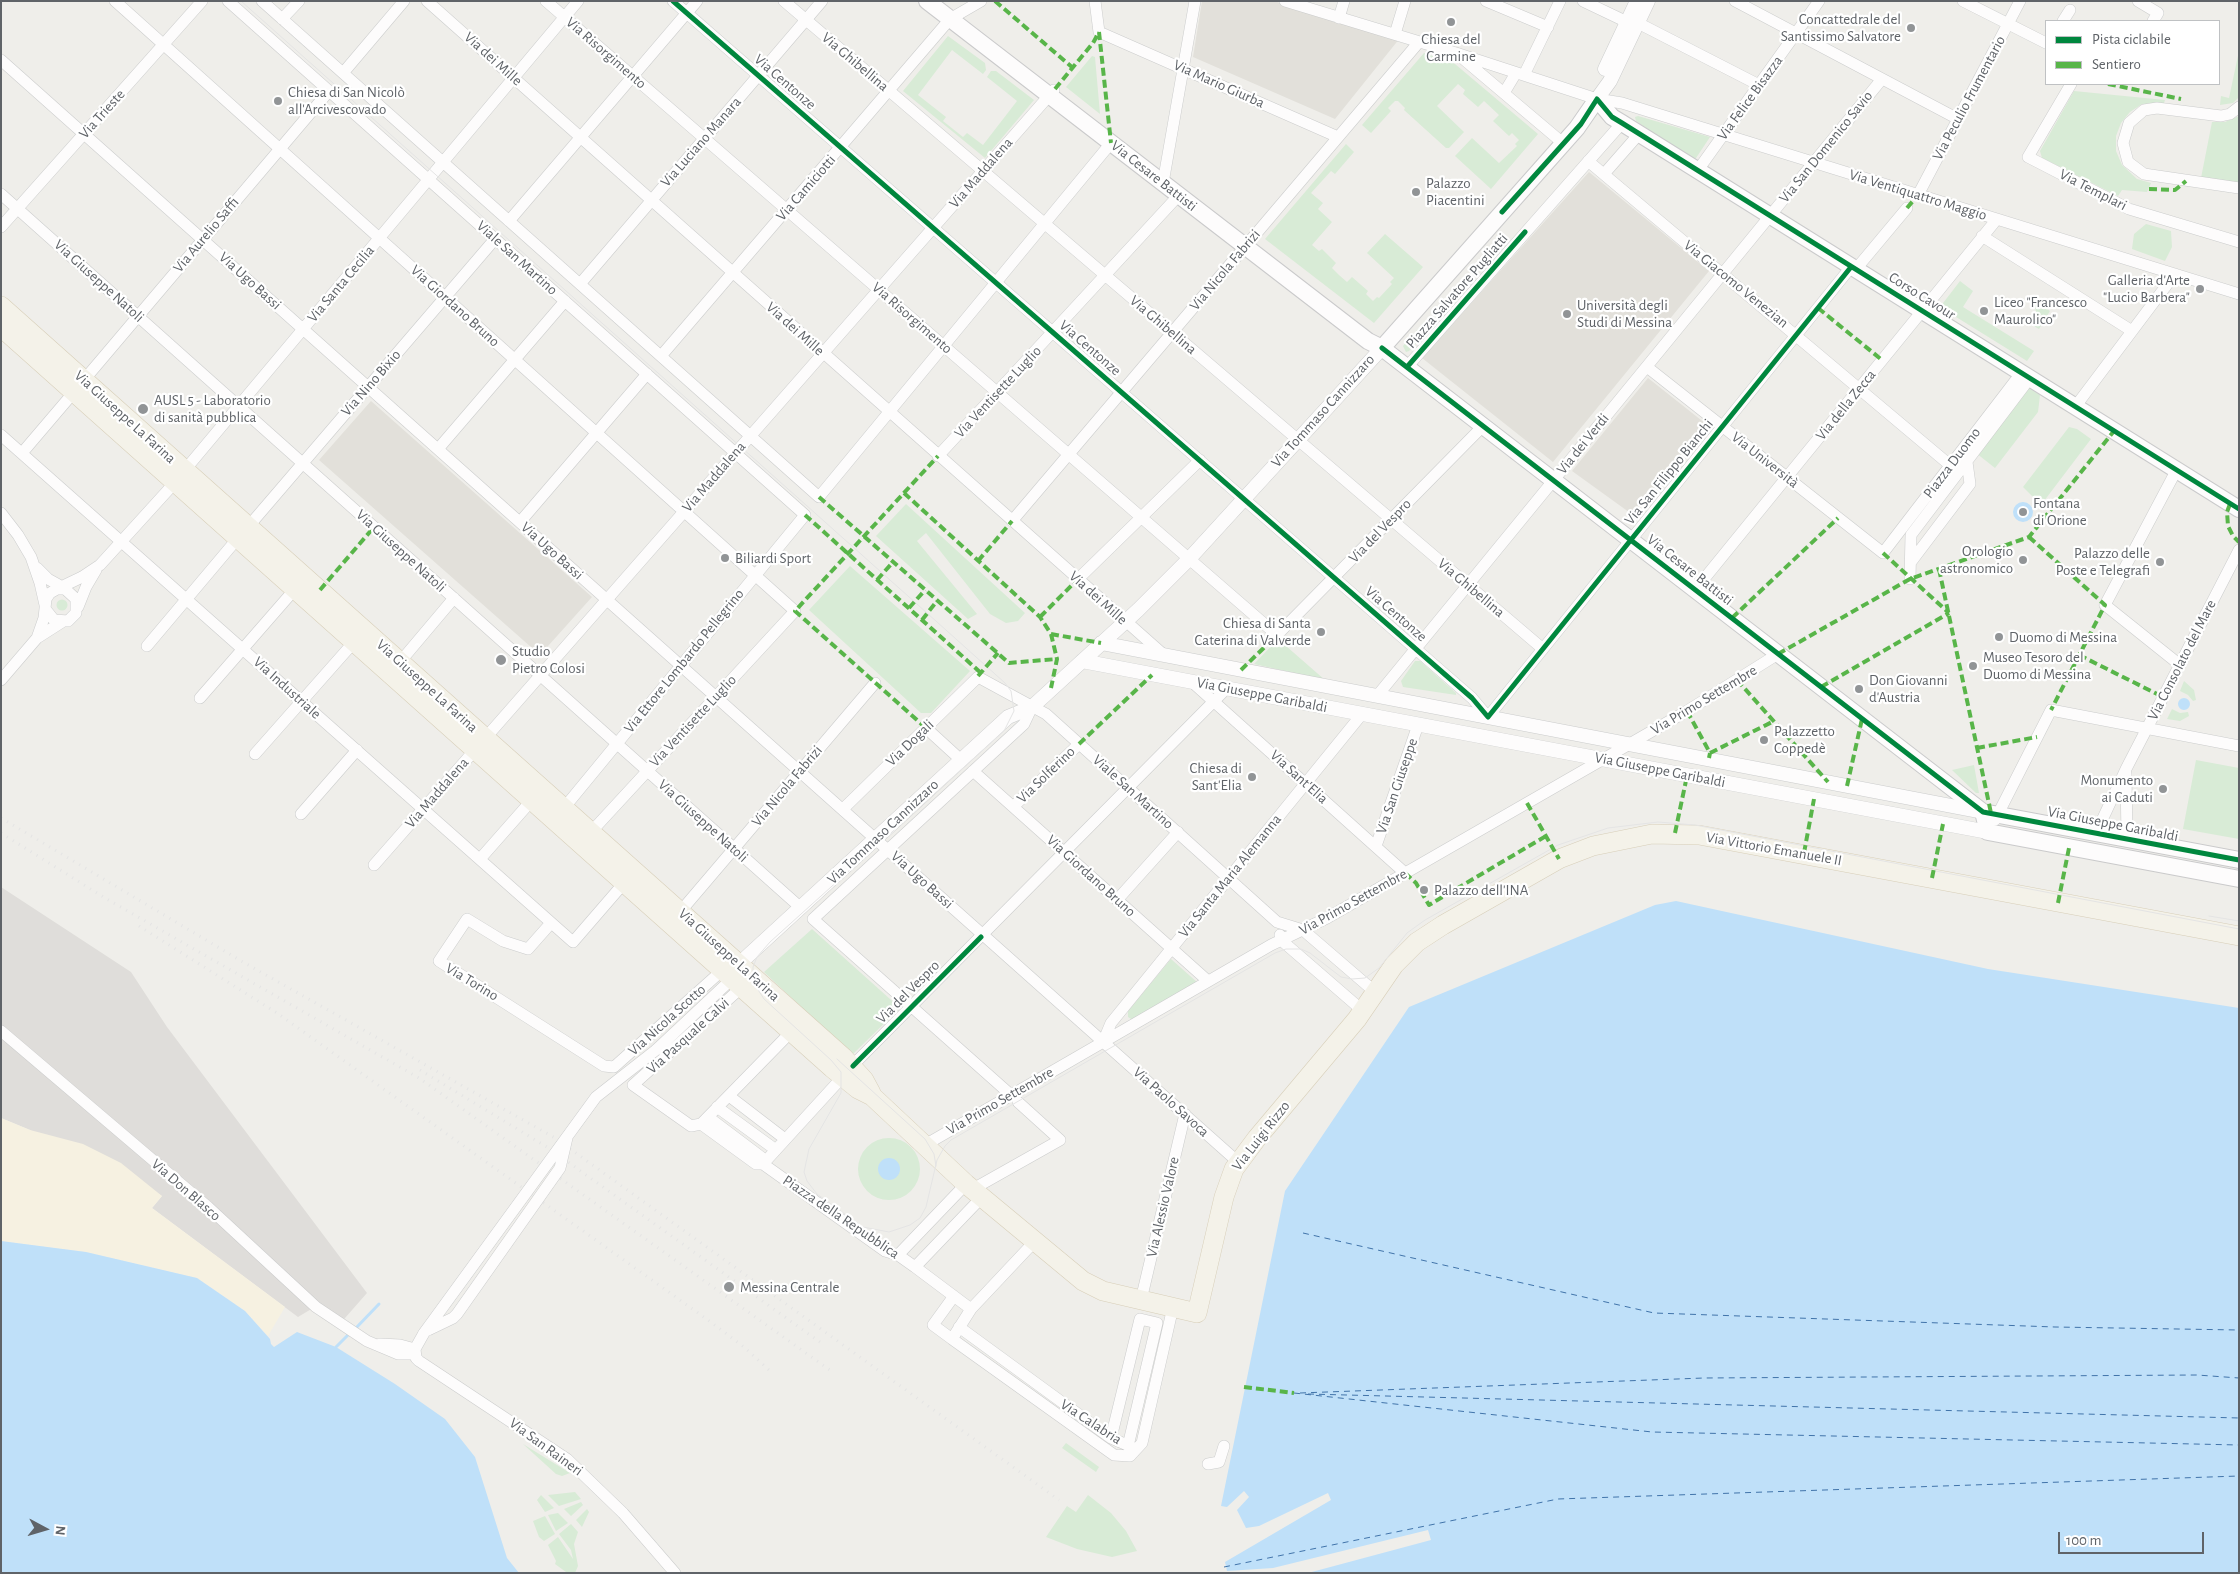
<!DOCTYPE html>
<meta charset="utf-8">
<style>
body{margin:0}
#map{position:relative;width:2240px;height:1574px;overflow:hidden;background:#efeeea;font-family:"Alegreya Sans",sans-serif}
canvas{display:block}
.frame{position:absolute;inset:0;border:2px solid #5f6368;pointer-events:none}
.legend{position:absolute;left:2045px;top:20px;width:175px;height:65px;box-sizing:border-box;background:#fff;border:1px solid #bfc1c3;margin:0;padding:6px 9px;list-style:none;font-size:15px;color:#5f6368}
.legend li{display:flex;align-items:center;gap:10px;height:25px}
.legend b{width:25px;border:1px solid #bfc1c3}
.north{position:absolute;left:20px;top:1504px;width:50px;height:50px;-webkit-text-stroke:4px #fff;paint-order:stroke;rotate:96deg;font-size:14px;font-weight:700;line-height:20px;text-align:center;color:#5f6368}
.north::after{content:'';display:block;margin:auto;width:18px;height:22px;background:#5f6368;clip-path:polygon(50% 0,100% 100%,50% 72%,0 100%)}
.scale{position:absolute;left:2058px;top:1532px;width:146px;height:22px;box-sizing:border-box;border:2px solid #5f6368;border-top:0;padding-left:6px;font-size:15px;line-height:18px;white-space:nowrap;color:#5f6368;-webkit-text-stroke:4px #fff;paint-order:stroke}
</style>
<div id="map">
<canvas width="2240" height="1574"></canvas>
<div class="frame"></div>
<ul class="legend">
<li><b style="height:6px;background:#00873e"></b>Pista ciclabile</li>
<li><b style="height:6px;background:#58b549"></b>Sentiero</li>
</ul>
<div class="north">N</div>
<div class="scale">100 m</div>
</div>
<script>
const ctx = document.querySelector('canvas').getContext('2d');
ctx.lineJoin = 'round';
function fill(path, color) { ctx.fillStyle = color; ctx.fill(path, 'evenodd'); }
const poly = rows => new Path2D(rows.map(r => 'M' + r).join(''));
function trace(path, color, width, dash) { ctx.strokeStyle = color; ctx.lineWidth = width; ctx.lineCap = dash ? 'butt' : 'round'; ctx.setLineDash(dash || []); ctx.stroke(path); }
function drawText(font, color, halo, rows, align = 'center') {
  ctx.font = font + ' "Alegreya Sans",sans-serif'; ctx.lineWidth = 4.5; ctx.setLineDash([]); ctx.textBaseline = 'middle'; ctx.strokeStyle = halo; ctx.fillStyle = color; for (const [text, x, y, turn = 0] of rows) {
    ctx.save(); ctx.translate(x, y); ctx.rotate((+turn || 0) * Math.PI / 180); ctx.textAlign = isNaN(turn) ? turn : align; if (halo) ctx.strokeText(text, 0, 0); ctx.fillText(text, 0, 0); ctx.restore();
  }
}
const industrial = poly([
 [1,887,131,972,167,1027,367,1293,338,1326,313,1308,298,1317,152,1208,162,1196,30,1130,1,1118]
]);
const education = poly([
 [1202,1,1274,1,1400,38,1335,119,1193,57],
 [1589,172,1709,271,1553,462,1422,358],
 [1648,378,1706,424,1633,515,1572,471],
 [371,401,592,597,540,655,319,460]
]);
const green = poly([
 [948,36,985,63,986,70,983,74,952,50,918,95,946,117,943,121,963,137,967,133,983,145,1017,101,987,77,991,71,996,71,1034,100,985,158,903,91],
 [2239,51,2239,97,2233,103,2220,105,2221,96,2229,98],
 [1424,53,1455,64,1538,134,1491,189,1455,156,1472,138,1499,163,1517,146,1515,144,1519,140,1512,133,1509,136,1493,121,1499,115,1484,101,1478,107,1463,94,1465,90,1458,84,1437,106,1464,132,1449,148,1446,148,1404,110,1405,108,1398,101,1395,101,1388,108,1391,111,1371,133,1362,125],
 [1092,56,1095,57,1100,114,1066,87],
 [2074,91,2165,100,2164,103,2142,104,2130,112,2121,123,2116,136,2116,151,2122,165,2137,179,2151,183,2147,192,2122,190,2118,196,2042,158,2040,151],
 [1638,116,1710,137,1694,161,1636,121,1635,117],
 [2239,116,2239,183,2201,178,2212,122,2225,122],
 [1346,144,1354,152,1335,174,1331,171,1311,193,1323,203,1318,209,1332,222,1312,245,1319,251,1322,249,1336,263,1332,268,1339,275,1347,282,1352,277,1368,291,1366,294,1373,301,1377,297,1379,298,1392,284,1390,282,1394,278,1367,253,1385,234,1423,267,1374,323,1265,239],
 [2146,224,2171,231,2172,247,2165,261,2132,249,2134,234],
 [1960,281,1973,291,1963,307,2034,351,2027,361,1940,307],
 [1455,288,1461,294,1439,318,1436,318,1433,313],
 [2037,302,2050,311,2045,319,2036,313,2035,306],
 [2035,316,2044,321,2039,329,2025,321,2028,318],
 [1425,321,1431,325,1431,327,1409,351,1406,352,1403,346],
 [2026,386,2040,395,2038,412,1995,468,1976,453],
 [2069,427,2077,429,2091,439,2041,505,2023,487],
 [906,504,1025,613,1018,621,1006,623,990,614,926,533,917,541,977,614,968,619,876,536],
 [850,566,970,671,931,713,921,713,809,610],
 '56.5 605a5.5 5.5 0 1 1 11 0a5.5 5.5 0 1 1-11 0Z',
 [1278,639,1325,680,1254,664],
 [1415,661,1420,661,1456,693,1456,695,1403,687,1401,681],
 [2184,681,2194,690,2196,700,2193,701,2188,695,2180,691],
 [2172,709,2180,713,2188,712,2189,716,2180,721,2167,719],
 [2196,760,2239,768,2239,839,2183,829],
 [1974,765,1979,793,1976,793,1952,770],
 [812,929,900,1008,852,1055,764,972],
 [1171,959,1198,983,1133,1020,1131,1019,1128,1017,1128,1011],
 '858 1169a31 31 0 1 1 62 0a31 31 0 1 1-62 0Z',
 [1066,1443,1099,1467,1096,1472,1062,1448],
 [523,1444,570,1473,562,1476,556,1474],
 [575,1492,581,1499,559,1506,548,1495],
 [541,1495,554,1508,545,1512,537,1500],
 [1088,1495,1111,1513,1126,1531,1137,1551,1112,1557,1077,1549,1046,1537,1067,1506,1076,1512],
 [581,1502,583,1505,571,1516,564,1509],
 [587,1509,589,1512,582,1527,576,1520],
 [558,1513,568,1523,556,1531,548,1515],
 [545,1516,555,1534,544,1541,539,1537,533,1521],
 [571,1524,578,1532,574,1544,578,1566,575,1573,566,1572,555,1564,556,1561,548,1545,558,1537,573,1559,571,1550,559,1534]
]);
const sand = poly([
 [1,1118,30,1130,83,1144,121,1163,162,1196,152,1208,285,1307,268,1336,245,1311,197,1278,86,1252,1,1241]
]);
const water = poly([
 '2013 512a10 10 0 1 1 20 0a10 10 0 1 1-20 0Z',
 '2178 704a6 6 0 1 1 12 0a6 6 0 1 1-12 0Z',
 [1676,901,1988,969,2239,1008,2239,1573,1308,1573,1431,1540,1428,1530,1273,1568,1227,1571,1225,1562,1331,1500,1328,1493,1259,1526,1246,1528,1237,1510,1249,1497,1244,1491,1227,1507,1221,1506,1285,1191,1409,1007,1655,905],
 '878 1169a11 11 0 1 1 22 0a11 11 0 1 1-22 0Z',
 [1,1241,86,1252,197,1278,245,1311,270,1339,271,1344,274,1347,297,1332,336,1347,395,1384,445,1419,475,1457,507,1558,519,1573,1,1573]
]);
const stream = poly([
 [355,1329,379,1304],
 [336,1347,350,1333]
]);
const ferry = poly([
 [1303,1233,1654,1313,2055,1327,2239,1330],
 [1294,1393,1652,1432,2239,1445],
 [1300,1393,1704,1378,2197,1375,2239,1378],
 [1308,1394,2239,1418],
 [1224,1567,1558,1499,2239,1476]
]);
const minor = poly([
 [115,1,795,611,591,832],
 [228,1,805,515,564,808],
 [262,1,819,497,1111,143],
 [427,1,1164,655],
 [546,1,1277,635,1483,426],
 [673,1,1472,698,1488,717,1851,267],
 [784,1,1543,649],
 [1095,1,1099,32,1338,137],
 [1285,1,1456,53,1597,99,1622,103,2239,294],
 [1486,1,1548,27],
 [1583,1,1627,22],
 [1735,1,1958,119],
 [1963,1,2046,43],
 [2138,1,2158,13,2153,21],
 [1339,18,1344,1],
 [282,19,299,1],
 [2063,21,2070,10],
 [1638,23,1759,85],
 [1395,34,1405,1],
 [1461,57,1564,144],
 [1,60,1238,1162],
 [343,73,404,1],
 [1524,75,1560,1],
 [2071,84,2028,157,2129,209,2239,242],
 [1504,93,1516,73],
 [2239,107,2230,114,2221,116,2157,108,2144,110,2129,123,2123,143,2128,162,2144,174,2239,188],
 [1588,161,1951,466],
 [1698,170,1819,1],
 [1604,174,1639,134],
 [1163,183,1195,1],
 [1,194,801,908],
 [1918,195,2020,1],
 [509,221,697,1],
 [1,227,202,1],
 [1982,236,2132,331],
 [1856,269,1907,208],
 [580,284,822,1],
 [661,356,950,19,981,1],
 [1407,367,1622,123],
 [1647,367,1883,553,2022,372],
 [84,380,329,91],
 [2075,407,2175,274],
 [1,435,573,942,624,883],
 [438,449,565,301],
 [22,453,74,392],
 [938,456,1179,195],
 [2176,471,2105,605,2180,665],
 [1,513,18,535,31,557,40,583,45,605],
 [1012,521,1419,42],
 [520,522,647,374],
 [248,527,495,239],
 [1911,562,1970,484,1967,462],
 [37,568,48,579,66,589],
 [1910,579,1911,535,2030,378],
 [1077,580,1200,460],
 [57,589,82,577,100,565,169,489,578,1],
 [1695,590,1997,219],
 [78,607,86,587,96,570],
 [37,638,44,618,46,599,50,593,57,589,65,589,76,599,76,613,68,621,54,620,46,610],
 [147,646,238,538],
 [400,662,454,598],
 [1,680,37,638,62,622],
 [1192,682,1405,873],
 [1377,696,1882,79],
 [200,698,295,589],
 [926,728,961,760],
 [255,754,354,642],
 [973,771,1208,981],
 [2126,774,2127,839],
 [1014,806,1079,744],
 [843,809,978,677,1046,714,1277,922,1303,930,1375,992],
 [301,814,357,750],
 [1995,820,2051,710,2239,746],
 [2096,833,2126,769,2239,550],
 [1376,846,1418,725],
 [480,859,532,800],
 [374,865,1054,90],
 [1117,900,1178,832],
 [680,912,875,683],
 [551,923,528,949,503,941,467,919,439,961,604,1066,614,1067,717,975,728,969],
 [1280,935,1281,940,1363,1011],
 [1,1031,208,1207,316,1307,367,1341,398,1354,415,1354],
 [1103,1042,1111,1023,1362,714],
 [656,1050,735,976],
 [1011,1095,813,919,1024,724,1032,707],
 [729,1096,785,1139],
 [717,1107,776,1150],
 [708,1117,761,1157,763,1164,885,1251,898,1255,915,1267,971,1309],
 [703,1122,791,1032],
 [701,1124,691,1126,633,1085,742,987],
 [701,1124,756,1164,763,1164],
 [925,1145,1271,945,1327,918,1687,711,1778,654],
 [763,1164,858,1060,1226,689],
 [973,1189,1060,1140,1018,1102],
 [1035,1241,971,1309,952,1339,1114,1455,1130,1456,1142,1443,1173,1307],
 [898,1255,966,1184],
 [915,1267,982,1197],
 [1141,1300,1185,1114],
 [959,1327,1111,1438,1134,1448],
 [424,1333,415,1349,416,1358,419,1361,567,1459,623,1513,675,1573],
 [952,1339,933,1325,954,1296],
 [380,1344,400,1345,415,1349],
 [1111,1438,1140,1319,1157,1323,1128,1446],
 [1208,1464,1219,1462,1224,1446]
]);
const tertiary = poly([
 [1605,69,1637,1],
 [1597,99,1610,81,1648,1],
 [1101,643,1983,812],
 [1082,661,1988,832],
 [739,964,1008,717,1032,707,1138,610,1189,559,1382,348]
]);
const secondary = poly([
 [927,1,1368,341,1382,348,1983,812,1988,832,2239,879],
 [1382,348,1577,128,1597,99,1612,117,1622,123,2239,509],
 [1983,812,2239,860]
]);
const primary = poly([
 [1,306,843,1057,864,1080,871,1093],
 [1,327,832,1068,858,1089,872,1096,966,1184,1083,1281,1103,1291,1197,1313,1224,1197,1234,1169,1257,1138,1357,1019,1394,965,1417,942,1443,925,1559,859,1593,846,1652,834,1699,835,2239,936]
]);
const tram = poly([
 [241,1,927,613,1005,683,1011,691,1014,711,1004,731,770,942,757,957,753,967,753,982,764,999,831,1060,841,1072,841,1093,809,1149,804,1172,807,1181,817,1194,863,1227,889,1232,910,1225,920,1218,926,1207,937,1160,945,1146,951,1140,1275,953,1286,949,1301,949,1310,953,1341,977,1352,979,1365,978,1379,968,1407,933,1425,920,1558,845,1608,828,1658,822,1695,825,2239,929],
 [2209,916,2239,921],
 [837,1059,925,1139,934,1154,936,1166]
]);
const rail = poly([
 [1,818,243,962,555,1138,1059,1500],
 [1,833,105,898,419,1078,834,1373],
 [139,926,277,1013,708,1320,744,1347,770,1371],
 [420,1070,547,1147,824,1345]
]);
const minorBridge = poly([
 [428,1330,453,1318,457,1314,560,1168,567,1138],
 [424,1333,596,1097,656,1050]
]);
const quiet = poly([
 [995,1,1073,68],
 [1099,32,1111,143],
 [2108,84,2181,99],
 [1055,89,1093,43,1099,32],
 [2149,189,2175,190,2186,181],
 [1907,208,1918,195],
 [1818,308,1882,360],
 [904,493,1040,617,1051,634,1057,659,1051,688],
 [819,497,1009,663,1057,659],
 [2230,504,2227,512,2228,526,2233,536,2239,542],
 [805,515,981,673],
 [2029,537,2105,605,2051,710],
 [1883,553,1949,613],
 [978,561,1012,521],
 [1939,569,1991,813],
 [877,580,893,562],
 [320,590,374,527],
 [909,608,925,590],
 [1040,617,1077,580],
 [1732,618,1838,518],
 [922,620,937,601],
 [1051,634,1101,643],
 [1778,654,1910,579,2029,537,2114,431],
 [2079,655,2163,697],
 [1241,670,1277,635],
 [978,676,998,653],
 [1737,680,1828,782],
 [1821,687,1949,613],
 [1687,711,1710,753,1709,758],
 [926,728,795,611,938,456],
 [1079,744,1152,675],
 [1977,748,2037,737],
 [1710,753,1774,721],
 [1847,786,1862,719],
 [1527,803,1559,859],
 [1675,833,1687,776],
 [1804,853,1814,799],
 [1405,873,1416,883,1429,905,1546,836],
 [1932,878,1943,824],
 [2058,903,2069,848],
 [1244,1387,1294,1393]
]);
const cycleway = poly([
 [673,1,1472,698,1488,717,1851,267],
 [1502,212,1581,124,1597,99,1612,117,1622,123,2239,509],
 [1382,348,1983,812,2239,860],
 [1407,367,1525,232],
 [853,1066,981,937]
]);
const markers = [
 [1451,22,5,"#919496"],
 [1911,28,5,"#919496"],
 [278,101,5,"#919496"],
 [1416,192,5,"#919496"],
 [2200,289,5,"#919496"],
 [1984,311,5,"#919496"],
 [1567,314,5,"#919496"],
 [143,409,6,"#919496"],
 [2023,512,5,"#919496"],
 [725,558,5,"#919496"],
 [2023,560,5,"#919496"],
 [2160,562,5,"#919496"],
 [1321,632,5,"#919496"],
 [1999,637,5,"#919496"],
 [501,660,6,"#919496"],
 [1973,666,5,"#919496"],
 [1859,689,5,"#919496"],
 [1764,740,5,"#919496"],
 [1252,777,5,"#919496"],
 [2163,789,5,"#919496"],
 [1424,890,5,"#919496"],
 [729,1287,6,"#919496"]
];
const poiNames = [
 ["Concattedrale del",1901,19,"right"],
 ["Santissimo Salvatore",1901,36,"right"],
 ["Chiesa del",1451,39,"center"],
 ["Carmine",1451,56,"center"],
 ["Chiesa di San Nicolò",288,92],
 ["all'Arcivescovado",288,109],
 ["Palazzo",1426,183],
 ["Piacentini",1426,200],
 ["Galleria d'Arte",2190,280,"right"],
 ["\"Lucio Barbera\"",2190,297,"right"],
 ["Liceo \"Francesco",1994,302],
 ["Maurolico\"",1994,319],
 ["Università degli",1577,305],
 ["Studi di Messina",1577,322],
 ["AUSL 5 - Laboratorio",154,400],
 ["di sanità pubblica",154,417],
 ["Fontana",2033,503],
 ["di Orione",2033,520],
 ["Orologio",2013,551,"right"],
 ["astronomico",2013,568,"right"],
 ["Palazzo delle",2150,553,"right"],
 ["Poste e Telegrafi",2150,570,"right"],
 ["Biliardi Sport",735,558],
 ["Chiesa di Santa",1311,623,"right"],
 ["Caterina di Valverde",1311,640,"right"],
 ["Duomo di Messina",2009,637],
 ["Studio",512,651],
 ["Pietro Colosi",512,668],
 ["Museo Tesoro del",1983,657],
 ["Duomo di Messina",1983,674],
 ["Don Giovanni",1869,680],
 ["d'Austria",1869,697],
 ["Palazzetto",1774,731],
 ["Coppedè",1774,748],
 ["Chiesa di",1242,768,"right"],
 ["Sant'Elia",1242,785,"right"],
 ["Monumento",2153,780,"right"],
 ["ai Caduti",2153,797,"right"],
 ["Palazzo dell'INA",1434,890],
 ["Messina Centrale",740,1287]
];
const streetNames = [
 ["Via Risorgimento",606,53,41],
 ["Via dei Mille",493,59,42],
 ["Via Ghibellina",855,62,40],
 ["Via Centonze",785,82,41],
 ["Via Mario Giurba",1219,84,24],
 ["Via Felice Bisazza",1750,98,-54],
 ["Via Peculio Frumentario",1969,98,-62],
 ["Via Trieste",102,114,-48],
 ["Via Luciano Manara",701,142,-49],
 ["Via San Domenico Savio",1826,147,-51],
 ["Via Maddalena",981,173,-49],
 ["Via Cesare Battisti",1154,176,38],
 ["Via Camiciotti",806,188,-49],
 ["Via Templari",2093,190,27],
 ["Via Ventiquattro Maggio",1918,195,17],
 ["Via Aurelio Saffi",206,235,-50],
 ["Viale San Martino",517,258,42],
 ["Via Nicola Fabrizi",1225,270,-50],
 ["Via Giuseppe Natoli",99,281,42],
 ["Via Ugo Bassi",250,281,42],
 ["Via Santa Cecilia",341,284,-50],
 ["Via Giacomo Venezian",1736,284,39],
 ["Piazza Salvatore Pugliatti",1457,291,-49],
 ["Corso Cavour",1922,296,32],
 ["Via Giordano Bruno",455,306,42],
 ["Via Risorgimento",912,318,41],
 ["Via Ghibellina",1163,325,40],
 ["Via dei Mille",795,329,42],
 ["Via Centonze",1090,348,41],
 ["Via Nino Bixio",371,383,-49],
 ["Via Ventisette Luglio",998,392,-47],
 ["Via della Zecca",1846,405,-51],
 ["Via Tommaso Cannizzaro",1323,411,-48],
 ["Via Giuseppe La Farina",125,417,42],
 ["Via dei Verdi",1583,444,-51],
 ["Via Università",1765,460,38],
 ["Piazza Duomo",1952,463,-53],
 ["Via San Filippo Bianchi",1669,472,-51],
 ["Via Maddalena",714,477,-49],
 ["Via del Vespro",1380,531,-46],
 ["Via Giuseppe Natoli",401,551,42],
 ["Via Ugo Bassi",552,551,42],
 ["Via Cesare Battisti",1690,570,38],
 ["Via Ghibellina",1471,588,40],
 ["Via dei Mille",1098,598,42],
 ["Via Centonze",1396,614,41],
 ["Via Consolato del Mare",2182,660,-63],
 ["Via Ettore Lombardo Pellegrino",684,661,-51],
 ["Via Giuseppe La Farina",427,686,42],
 ["Via Industriale",287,688,42],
 ["Via Giuseppe Garibaldi",1262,695,11],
 ["Via Primo Settembre",1704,700,-31],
 ["Via Ventisette Luglio",693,721,-47],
 ["Via Dogali",910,743,-44],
 ["Via Giuseppe Garibaldi",1660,770,11],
 ["Via Solferino",1046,775,-44],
 ["Via Sant'Elia",1299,777,42],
 ["Via Nicola Fabrizi",787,786,-50],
 ["Via San Giuseppe",1397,786,-71],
 ["Viale San Martino",1133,792,42],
 ["Via Maddalena",437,793,-49],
 ["Via Giuseppe Natoli",703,821,42],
 ["Via Giuseppe Garibaldi",2113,824,11],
 ["Via Tommaso Cannizzaro",883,832,-43],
 ["Via Vittorio Emanuele II",1774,849,10],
 ["Via Giordano Bruno",1091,876,42],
 ["Via Santa Maria Alemanna",1230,876,-51],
 ["Via Ugo Bassi",922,880,42],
 ["Via Primo Settembre",1353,902,-29],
 ["Via Giuseppe La Farina",729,955,42],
 ["Via Torino",472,982,31],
 ["Via del Vespro",908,992,-45],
 ["Via Nicola Scotto",667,1020,-42],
 ["Via Pasquale Calvi",688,1036,-42],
 ["Via Primo Settembre",1000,1101,-30],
 ["Via Paolo Savoca",1171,1102,42],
 ["Via Luigi Rizzo",1261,1136,-52],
 ["Via Don Blasco",186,1190,41],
 ["Via Alessio Valore",1163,1207,-77],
 ["Piazza della Repubblica",841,1217,34],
 ["Via Calabria",1091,1422,33],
 ["Via San Raineri",546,1447,36]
];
fill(industrial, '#dfddda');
fill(education, '#e2e0da');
fill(green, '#d8ebd6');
fill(sand, '#f6f1e1');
fill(water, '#bfe0f9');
trace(stream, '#bfe0f9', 3);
trace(ferry, '#4174aa', 1, [6, 5]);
trace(minor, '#cbcccc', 12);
trace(tertiary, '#cbcccc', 15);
trace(secondary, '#cacacb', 18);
trace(primary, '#d7ceb8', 20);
trace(minor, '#fdfcfc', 11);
trace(tertiary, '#fdfcfc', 14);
trace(secondary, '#fdfcfc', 16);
trace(primary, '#f4f2e9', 19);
trace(tram, '#e4e4e4', 1);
trace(rail, '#e4e4e4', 3, [1, 6]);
trace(minorBridge, '#cbcccc', 12, []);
trace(minorBridge, '#fdfcfc', 11);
trace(quiet, '#58b549', 4, [8, 4]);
trace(cycleway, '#00873e', 5);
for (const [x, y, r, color] of markers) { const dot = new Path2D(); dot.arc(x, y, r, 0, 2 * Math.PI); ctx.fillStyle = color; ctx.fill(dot); trace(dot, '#fff', 2); }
drawText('15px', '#5f6368', '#fff', poiNames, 'left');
drawText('15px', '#5f6368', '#fff', streetNames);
</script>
